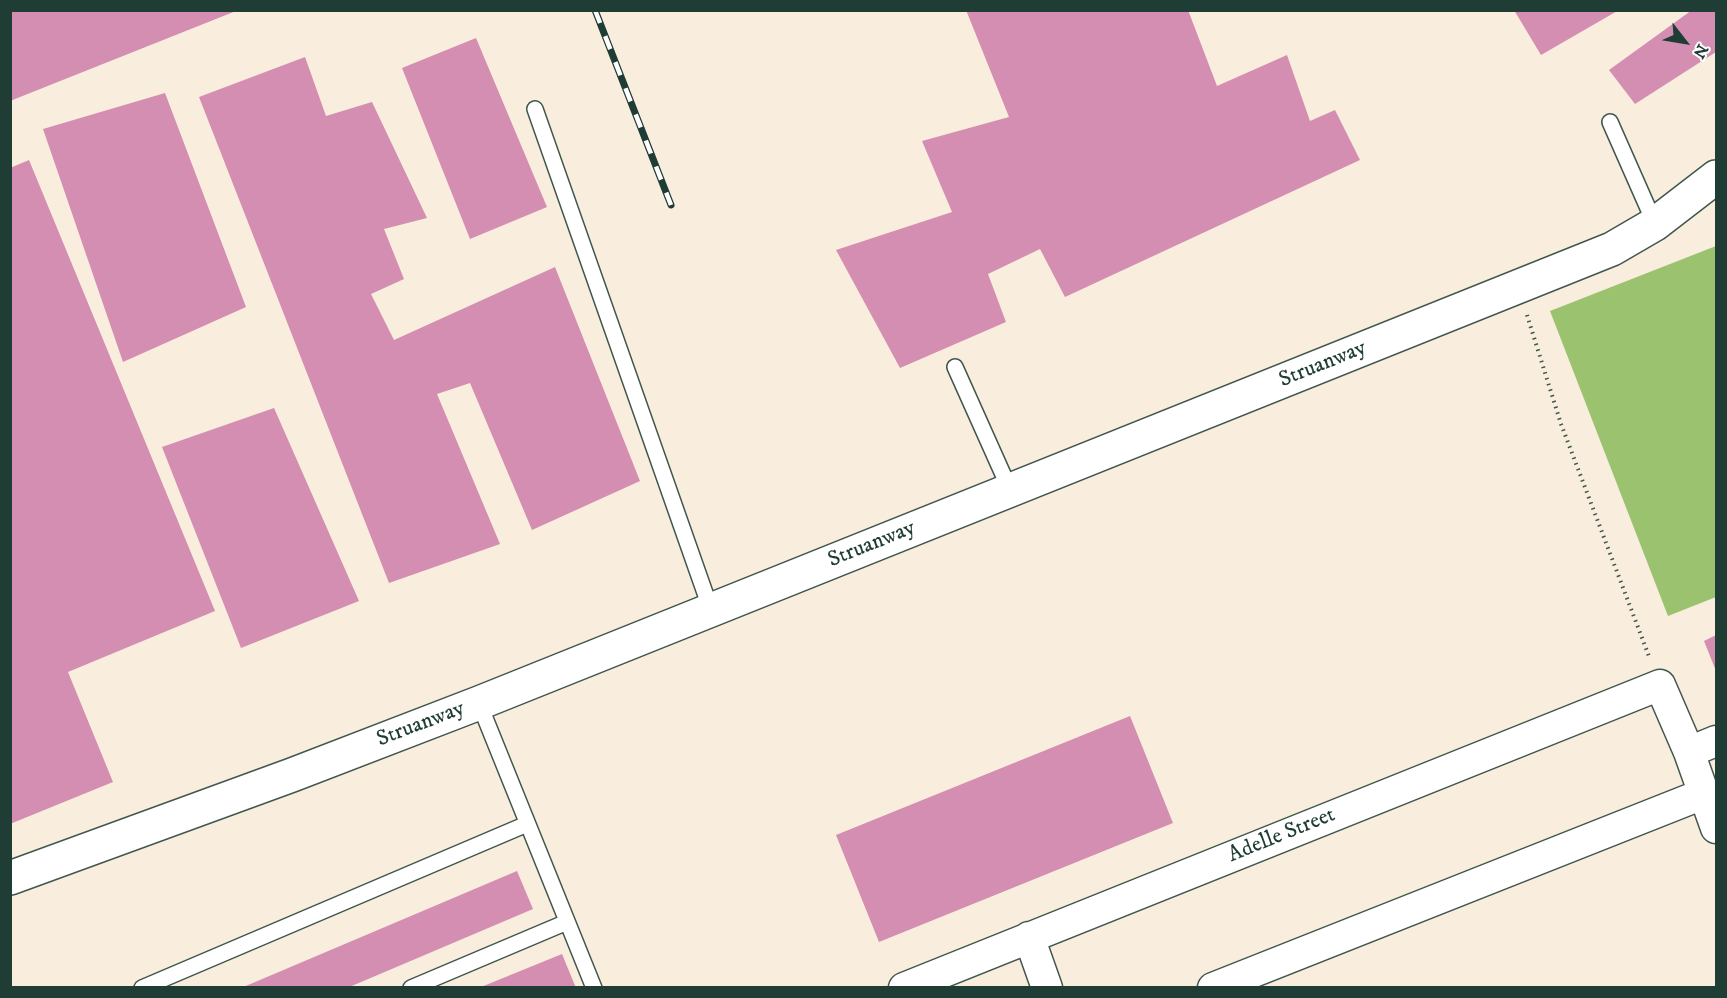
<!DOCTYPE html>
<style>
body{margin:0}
#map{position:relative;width:1727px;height:998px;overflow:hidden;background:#f9eddd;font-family:"IM FELL DW Pica",serif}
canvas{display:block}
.frame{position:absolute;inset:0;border:12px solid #1f3d34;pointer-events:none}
.north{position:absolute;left:1655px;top:12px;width:60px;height:60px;-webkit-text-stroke:4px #fff;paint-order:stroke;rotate:121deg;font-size:16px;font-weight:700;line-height:24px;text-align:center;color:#1f3d34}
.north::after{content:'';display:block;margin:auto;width:21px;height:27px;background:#1f3d34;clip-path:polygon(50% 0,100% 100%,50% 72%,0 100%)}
</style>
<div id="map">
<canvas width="1727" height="998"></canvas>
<div class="frame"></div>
<div class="north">N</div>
</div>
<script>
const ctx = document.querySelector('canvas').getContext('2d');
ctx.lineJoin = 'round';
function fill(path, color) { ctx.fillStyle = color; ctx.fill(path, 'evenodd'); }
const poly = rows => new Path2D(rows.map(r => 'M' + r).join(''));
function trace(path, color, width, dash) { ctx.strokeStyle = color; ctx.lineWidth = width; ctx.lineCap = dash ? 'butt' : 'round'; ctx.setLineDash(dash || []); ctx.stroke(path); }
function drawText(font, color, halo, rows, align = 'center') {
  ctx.font = font + ' "IM FELL DW Pica",serif'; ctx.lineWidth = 4.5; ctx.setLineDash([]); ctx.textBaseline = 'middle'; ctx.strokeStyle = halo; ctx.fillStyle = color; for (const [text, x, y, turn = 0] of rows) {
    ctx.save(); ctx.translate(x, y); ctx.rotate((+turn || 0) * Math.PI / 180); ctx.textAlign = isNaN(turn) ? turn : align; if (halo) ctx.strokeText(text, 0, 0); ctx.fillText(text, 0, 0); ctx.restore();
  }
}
const green = poly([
 [1716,246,1716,597,1668,616,1550,311]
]);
const building = poly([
 [10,10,236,10,236,11,10,101],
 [966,10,1188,10,1217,86,1287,55,1310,121,1335,110,1360,160,1065,297,1040,249,988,274,1006,322,900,368,836,250,952,212,922,141,1009,117],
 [1514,10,1619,10,1541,55],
 [1692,10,1716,10,1716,52,1635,104,1609,70],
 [476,38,547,207,470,239,402,68],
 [305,57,326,116,372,102,427,218,384,229,404,279,371,294,394,340,555,267,640,481,532,530,470,383,437,394,500,544,389,583,199,97],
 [165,93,246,307,123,362,43,129],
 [29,160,215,611,68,672,113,782,10,824,10,168],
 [274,408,359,601,241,648,162,447],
 [1716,635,1716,671,1704,641],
 [1130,716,1173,823,879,942,836,835],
 [517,871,533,909,347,988,241,988],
 [562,954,576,988,481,988,481,987]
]);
const path = poly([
 [1527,315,1561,424,1650,659]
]);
const lane = poly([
 [535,109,711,610],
 [1610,122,1655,224],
 [955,367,1010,490],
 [479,703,594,988],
 [142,988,527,824],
 [411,988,567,922]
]);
const street = poly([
 [1689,752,1716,741],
 [1029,937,1047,988],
 [904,988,1660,685,1689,752,1716,828],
 [1213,988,1703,794]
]);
const secondary = poly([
 [10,878,292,775,479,703,1612,249,1655,224,1716,177]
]);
const rail = poly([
 [595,10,671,205]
]);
const streetNames = [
 ["Struanway",1323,365,-22],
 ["Struanway",872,545,-22],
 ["Struanway",421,725,-21],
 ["Adelle Street",1282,836,-22]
];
fill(green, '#9bc36f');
fill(building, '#d48eb1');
trace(lane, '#40574d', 18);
trace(street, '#40574d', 33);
trace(secondary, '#40574d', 36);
trace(path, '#40574d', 4, [1.5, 4.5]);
trace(lane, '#fff', 15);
trace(street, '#fff', 30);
trace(secondary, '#fff', 33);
trace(rail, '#1f3d34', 7);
trace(rail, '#fff', 4.5, [14]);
drawText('22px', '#1f3d34', '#fff', streetNames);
</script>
